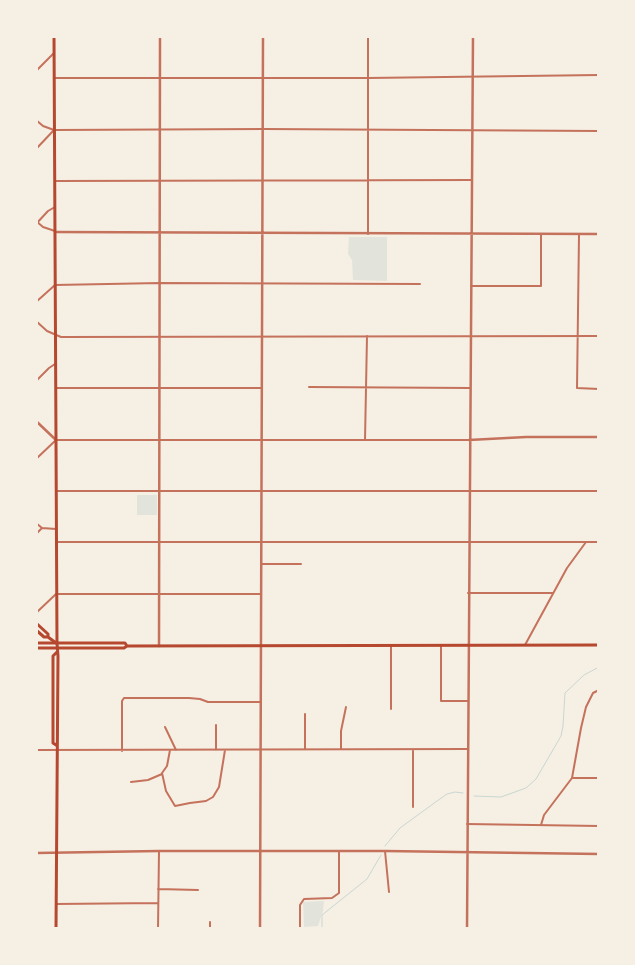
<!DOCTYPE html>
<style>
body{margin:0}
#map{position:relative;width:635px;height:965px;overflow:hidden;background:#f6efe4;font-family:"Noto Serif",serif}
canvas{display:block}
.frame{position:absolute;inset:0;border:38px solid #f6efe4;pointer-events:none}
</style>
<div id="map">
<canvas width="635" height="965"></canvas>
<div class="frame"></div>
</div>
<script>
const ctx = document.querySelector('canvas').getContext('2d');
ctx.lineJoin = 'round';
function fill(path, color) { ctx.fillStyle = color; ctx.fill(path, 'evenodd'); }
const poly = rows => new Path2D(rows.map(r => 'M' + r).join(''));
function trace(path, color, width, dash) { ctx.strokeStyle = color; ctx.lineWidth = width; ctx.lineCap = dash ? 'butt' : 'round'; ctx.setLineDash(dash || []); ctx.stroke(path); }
const green = poly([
 [349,237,387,237,387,281,353,280,352,260,348,254],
 [137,495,157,495,157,515,137,515],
 [324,901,323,911,318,926,304,927,303,902]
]);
const stream = poly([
 [474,796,501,797,526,788,536,779,561,736,563,726,565,693,584,675,599,667],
 [385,846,400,828,437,801,447,794,455,792,463,793],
 [322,929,322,915,367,879,381,855]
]);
const minor = poly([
 [36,71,54,53],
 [54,78,368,78,599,75],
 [36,120,43,126,54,130,264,129,599,131],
 [36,149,54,130],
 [55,181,472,180],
 [36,221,43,227,55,231],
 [36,224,48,211,55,207],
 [368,234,368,36],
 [579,235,577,388,599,389],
 [471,286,541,286,541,234],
 [36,302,55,285,160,283,420,284],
 [36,321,47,331,61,337,599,336],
 [36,381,49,368,55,364],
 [309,387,470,388],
 [56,388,261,388],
 [365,440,367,336],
 [36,459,56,440,468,440],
 [56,491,599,491],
 [36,523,42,528],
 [36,534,42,528,56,529],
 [56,542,599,542],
 [262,564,301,564],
 [468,593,553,593],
 [36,613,56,594,261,594],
 [525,645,567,568,586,542],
 [391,646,391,709],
 [441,646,441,701,468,701],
 [305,714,305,749],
 [165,727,176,750],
 [341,749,341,731,346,707],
 [36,750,468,749],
 [170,750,167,766,162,773,166,791,175,806,190,803,206,801,213,797,219,787,225,750],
 [216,750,216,725],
 [413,750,413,807],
 [122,751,122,701,124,698,189,698,200,699,208,702,260,702],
 [572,778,599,778],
 [131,782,148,780,162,774],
 [467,824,599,826],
 [541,825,544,815,572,778,581,728,586,707,593,693,599,690],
 [385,851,389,892],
 [158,889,198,890],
 [56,904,158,903],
 [158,929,159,851],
 [210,929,210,922],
 [300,929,300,905,304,899,332,898,339,893,339,851]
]);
const tertiary = poly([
 [55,232,599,234],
 [36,421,56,440],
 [469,440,526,437,599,437],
 [159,646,160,36],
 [36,853,159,851,385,851,599,854],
 [260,929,263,36],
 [467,929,473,36]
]);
const secondary = poly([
 [36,643,57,643,58,656,56,929],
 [36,648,57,648],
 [56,745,53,743,53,656,57,652]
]);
const primary = poly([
 [54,36,57,643],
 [36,623,48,634,48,637],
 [36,630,44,637,48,637,56,643],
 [57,643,125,643,127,646],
 [57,648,124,648,127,646,599,645]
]);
fill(green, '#e2e4dc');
trace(stream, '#c9d6d2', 1);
trace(minor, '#c5725c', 2);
trace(tertiary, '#c5725c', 2.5);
trace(secondary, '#b5482f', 3);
trace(primary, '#b5482f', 3);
</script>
